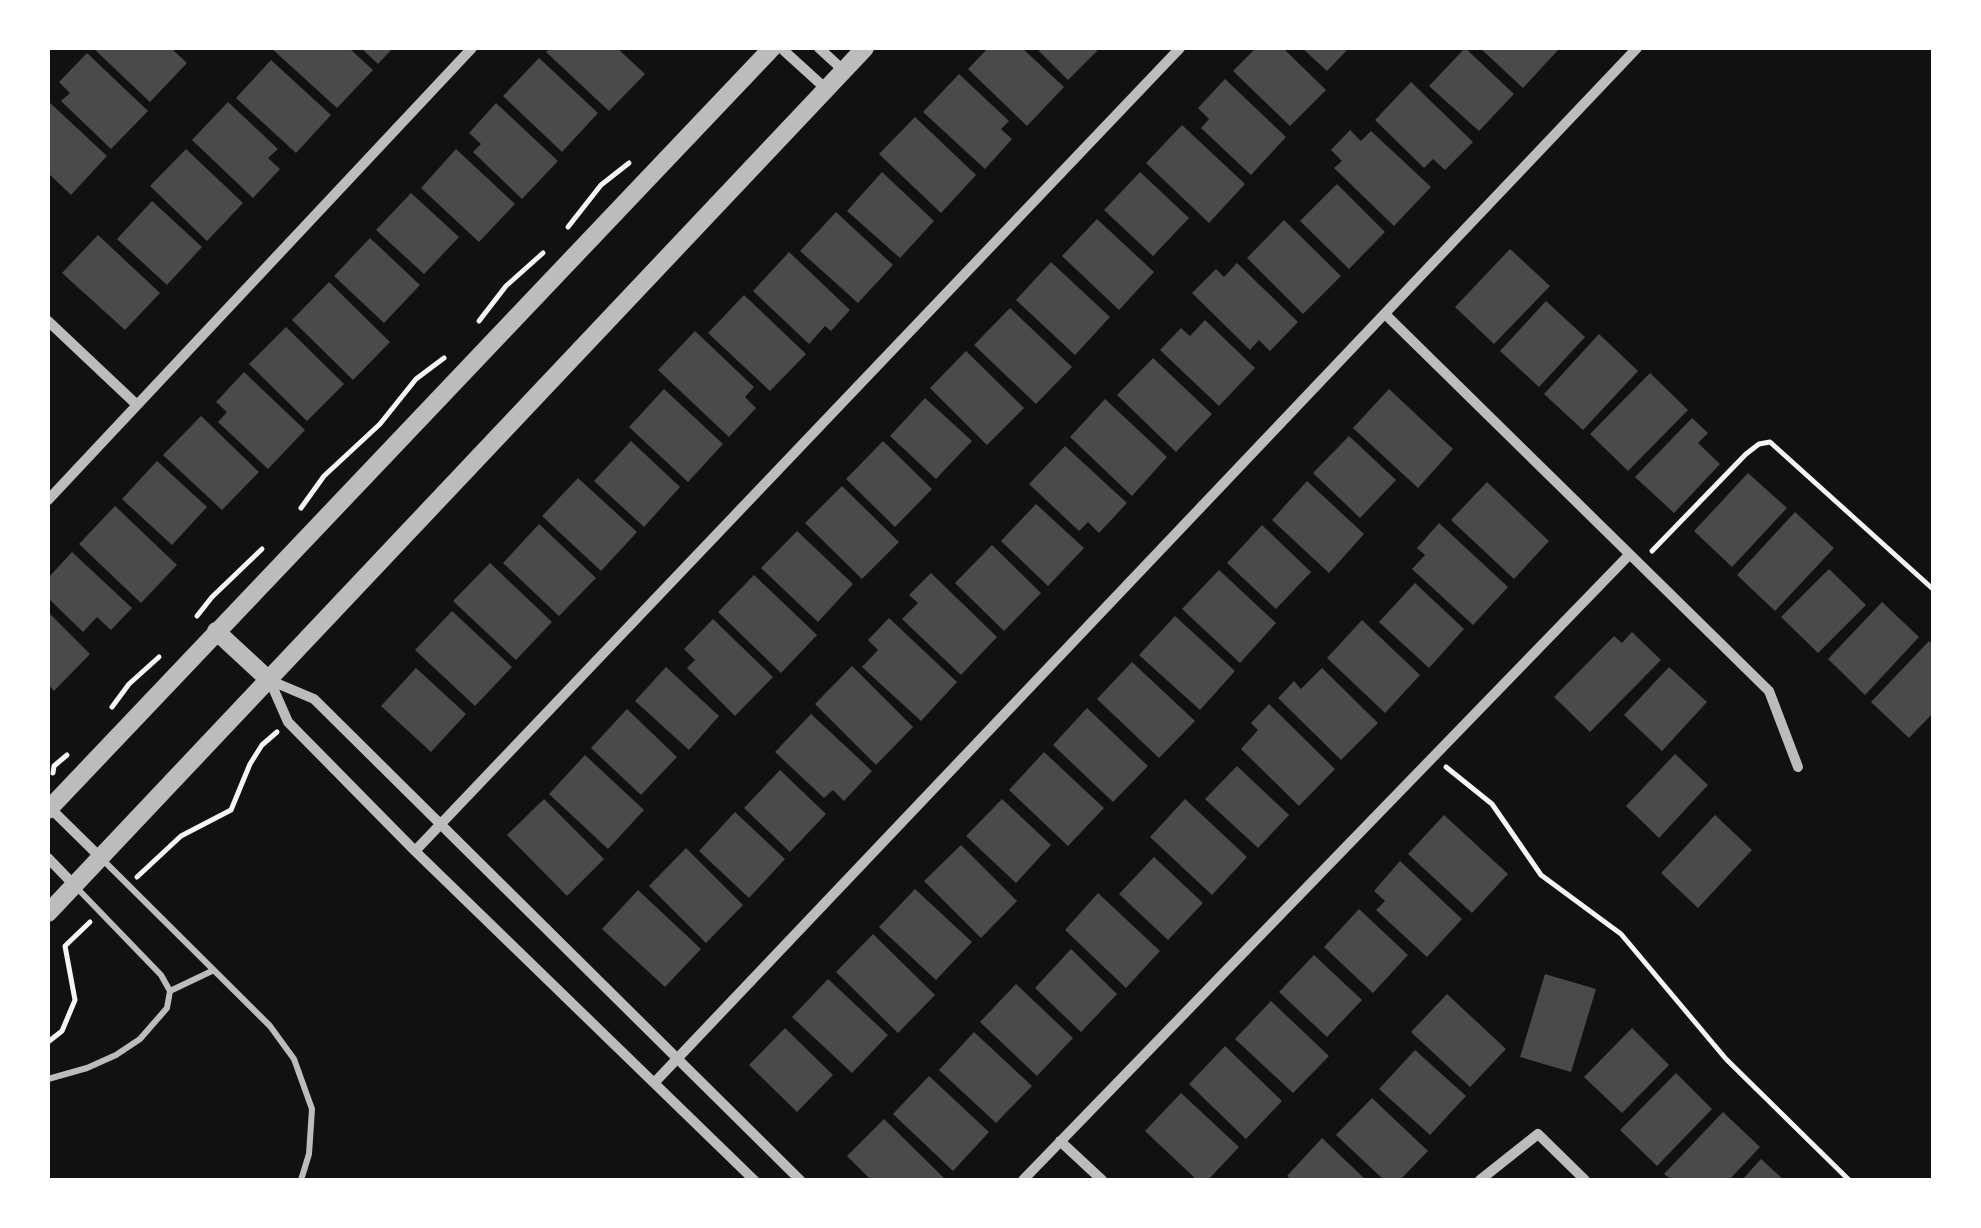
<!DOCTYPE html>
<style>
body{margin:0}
#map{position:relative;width:1981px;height:1228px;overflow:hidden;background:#111;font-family:Ubuntu,sans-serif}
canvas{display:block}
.frame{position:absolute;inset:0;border:50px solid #fff;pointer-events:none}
</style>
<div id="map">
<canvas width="1981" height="1228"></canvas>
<div class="frame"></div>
</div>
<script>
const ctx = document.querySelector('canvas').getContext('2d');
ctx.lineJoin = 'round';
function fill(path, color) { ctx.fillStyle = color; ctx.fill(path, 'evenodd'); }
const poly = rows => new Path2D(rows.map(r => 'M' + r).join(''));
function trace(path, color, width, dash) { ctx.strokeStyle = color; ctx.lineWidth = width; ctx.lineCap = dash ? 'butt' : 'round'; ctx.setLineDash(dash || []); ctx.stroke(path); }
const building = poly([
 [93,48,171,48,187,63,150,102],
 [271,48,349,48,373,70,337,108],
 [361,48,393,48,378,64],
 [551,48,617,48,645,74,609,111,546,52],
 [988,48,1022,48,1064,87,1027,126,968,69],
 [1036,48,1100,48,1068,80],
 [1256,48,1283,48,1326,90,1290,126,1233,71],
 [1302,48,1349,48,1327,71],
 [1465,48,1514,94,1479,131,1429,86],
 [1480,48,1558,48,1559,49,1523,88],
 [87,53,148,111,111,149,61,101,70,93,59,82],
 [539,58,598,113,562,152,503,96],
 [271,60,331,115,296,153,236,98],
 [959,74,1009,121,1001,129,1012,139,985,169,923,112],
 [1225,79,1286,137,1251,175,1201,128,1209,119,1198,108],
 [1411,82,1473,142,1445,170,1433,159,1424,168,1375,120],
 [48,101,107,156,71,195,48,173],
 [228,102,278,149,268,158,280,169,253,198,192,140],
 [496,103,558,161,522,199,473,152,481,144,469,133],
 [915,117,976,175,941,213,879,154],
 [1182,125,1245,184,1209,223,1146,163],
 [1350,130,1361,141,1371,131,1431,187,1394,226,1334,168,1342,161,1331,150],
 [186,149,243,203,207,241,150,186],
 [456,149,515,204,479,242,421,188],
 [882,172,934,221,900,258,847,211],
 [1140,172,1189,218,1153,256,1104,210],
 [1337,184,1385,232,1349,269,1300,221],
 [411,193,459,237,424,274,376,230],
 [152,201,202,247,167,285,117,239],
 [836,212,893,265,858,303,800,251],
 [1097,219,1154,272,1119,310,1062,256],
 [1284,220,1341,276,1303,314,1247,258],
 [98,235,160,293,125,330,62,273],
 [370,238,420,285,384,323,334,276],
 [1510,249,1550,286,1494,344,1455,307],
 [789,252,850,310,831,331,825,326,809,344,753,291],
 [1051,262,1110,317,1075,355,1016,300],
 [1237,263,1298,322,1270,351,1259,340,1250,350,1192,293,1216,269,1224,277],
 [329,282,390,342,353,380,292,320],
 [744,295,806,354,770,391,708,333],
 [1546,301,1585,337,1539,387,1500,351],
 [1010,308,1072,367,1036,404,974,345],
 [1205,320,1255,368,1219,406,1160,350,1181,328,1190,336],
 [286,327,344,384,307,421,249,364],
 [695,331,754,387,745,397,756,408,729,437,658,370],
 [1599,334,1638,371,1583,430,1544,394],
 [966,351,1024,408,987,445,930,388],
 [1153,358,1212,414,1176,452,1117,395],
 [244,372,305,430,268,469,218,422,227,412,216,402],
 [1650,373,1688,410,1628,471,1590,434],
 [664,389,723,444,688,482,629,427],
 [1389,389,1453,449,1418,488,1353,428],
 [925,398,972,441,936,479,890,436],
 [1105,399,1167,457,1132,496,1070,437],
 [201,416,259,472,222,510,163,455],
 [1692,418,1708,433,1698,443,1720,464,1674,513,1635,477],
 [1349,436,1396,480,1360,518,1313,473],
 [631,441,680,487,644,527,594,481],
 [883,441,932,489,895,527,846,479],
 [1065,446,1127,503,1099,533,1088,522,1079,531,1029,484],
 [157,461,207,507,172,545,122,499],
 [1748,473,1787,508,1732,567,1694,531],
 [578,478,637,532,601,571,542,516],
 [1307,481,1364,534,1329,573,1272,520],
 [1487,482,1549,541,1514,579,1451,520],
 [842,486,899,542,862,579,805,523],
 [1036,504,1084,548,1048,586,1001,541],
 [115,506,177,565,141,603,79,544],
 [1795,512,1834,548,1775,611,1737,575],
 [1439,523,1508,587,1473,625,1412,569,1425,555,1417,548],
 [539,524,596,578,559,616,503,563],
 [1262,525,1311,572,1276,609,1227,563],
 [797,531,853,584,818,622,761,568],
 [992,545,1041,593,1004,631,955,583],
 [72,552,132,608,111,630,97,617,83,632,48,598,48,578],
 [490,563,552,622,516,660,453,601],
 [1829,569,1866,605,1818,653,1781,617],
 [1219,570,1276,623,1240,663,1182,609],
 [931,573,997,637,961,675,902,619,918,603,909,595],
 [754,575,817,635,781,673,718,612],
 [1415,583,1464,629,1429,668,1379,622],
 [1882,602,1919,637,1865,695,1828,659],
 [452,611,512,667,475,706,415,650],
 [48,612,90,654,54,691,48,684],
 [1175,616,1235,671,1200,710,1139,655],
 [889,618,957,682,921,721,862,667,878,650,868,640],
 [713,619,773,677,735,716,687,668,695,660,684,649],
 [1362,620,1420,675,1385,713,1327,658],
 [1632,632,1661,660,1590,732,1554,697,1614,636,1622,643],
 [1929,641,1934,645,1934,712,1909,738,1871,702],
 [1132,662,1195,721,1159,758,1097,699],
 [852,666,913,727,876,765,815,704],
 [666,667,719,716,689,750,635,701],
 [1669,667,1707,702,1662,751,1624,715],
 [416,668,466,714,431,752,381,706],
 [1322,668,1378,723,1341,760,1278,698,1294,681,1301,689],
 [1269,704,1335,769,1299,806,1241,749,1258,730,1251,723],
 [1087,708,1148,766,1113,802,1053,745],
 [627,709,677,757,641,795,591,748],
 [811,714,872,771,844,801,833,790,824,798,775,752],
 [1044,752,1104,808,1068,846,1009,790],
 [1675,754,1708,785,1659,838,1626,806],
 [585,755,644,810,608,849,549,794],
 [1237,766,1289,815,1258,848,1205,799],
 [780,770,826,814,790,852,744,808],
 [544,799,604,859,567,896,507,835],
 [1002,799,1051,845,1016,883,966,836],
 [1185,799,1247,857,1212,895,1150,837],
 [735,812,785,859,749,898,699,851],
 [1444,815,1508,874,1472,913,1408,854],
 [1715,815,1752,850,1698,908,1661,873],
 [961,845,1017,901,981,938,924,881],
 [686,848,743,905,706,943,649,886],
 [1154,857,1203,903,1168,940,1119,894],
 [1400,861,1462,919,1427,957,1376,910,1385,901,1374,891],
 [915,889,972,942,936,980,879,927],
 [638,890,701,949,665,987,602,929],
 [1098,893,1160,951,1126,988,1065,930],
 [1359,909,1408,955,1373,993,1324,947],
 [873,934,935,995,898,1033,836,972],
 [1071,949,1117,994,1081,1032,1035,988],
 [1314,955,1362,1000,1327,1037,1279,992],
 [1545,974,1596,989,1571,1072,1520,1057],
 [828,979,888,1035,852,1073,792,1017],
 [1016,984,1073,1038,1037,1076,980,1022],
 [1447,994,1506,1049,1470,1087,1411,1032],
 [1271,1001,1329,1056,1293,1093,1235,1039],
 [785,1028,833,1075,797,1112,749,1065],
 [1632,1028,1669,1065,1622,1113,1584,1077],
 [974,1032,1032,1086,996,1123,939,1070],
 [1225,1046,1282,1101,1246,1139,1189,1084],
 [1415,1050,1466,1096,1430,1135,1379,1089],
 [1676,1073,1712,1109,1657,1166,1620,1130],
 [929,1076,989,1132,953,1171,893,1114],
 [1181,1093,1239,1147,1208,1180,1197,1180,1145,1131],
 [1372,1098,1428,1151,1400,1180,1384,1180,1336,1135],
 [1723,1112,1760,1147,1729,1180,1672,1180,1664,1174],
 [884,1119,944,1178,941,1180,871,1180,847,1156],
 [1322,1138,1366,1180,1292,1180,1287,1176],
 [1761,1159,1784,1180,1742,1180]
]);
const path = poly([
 [568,227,601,185,629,163],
 [479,321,506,286,543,253],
 [301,508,324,476,380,424,416,379,444,358],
 [1652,551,1746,454,1759,444,1770,442,1934,590],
 [197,616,212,597,262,549],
 [112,707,129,684,159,657],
 [1446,767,1492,804,1541,875,1621,934,1726,1059,1849,1180],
 [53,773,54,766,67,755],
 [137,877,181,836,231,810,250,764,262,745,277,732],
 [48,1042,62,1031,75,1000,65,946,90,922]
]);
const service = poly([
 [102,859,270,1026,294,1059,312,1109,309,1154,301,1180],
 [170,991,214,970],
 [48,1079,87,1068,116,1055,140,1039,167,1008,170,991,161,975,75,886]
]);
const minor = poly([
 [781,48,825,88],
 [819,48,843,70],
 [1385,314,1769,691,1798,767],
 [48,321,137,405],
 [48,500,472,48],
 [269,680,314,699,800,1180],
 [270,681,288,722,415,851,754,1180],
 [48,806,101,858],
 [415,851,1180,48],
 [48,858,74,885],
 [655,1082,1637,48],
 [1060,1141,1102,1180],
 [1023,1180,1629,555],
 [1480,1180,1538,1134,1585,1180]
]);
const tertiary = poly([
 [216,631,269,680],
 [48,810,772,48],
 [48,913,865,48]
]);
fill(building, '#4a4a4a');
trace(path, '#f5f5f5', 5);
trace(service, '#bcbcbc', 6);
trace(minor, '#bcbcbc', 10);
trace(tertiary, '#bcbcbc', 18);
</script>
